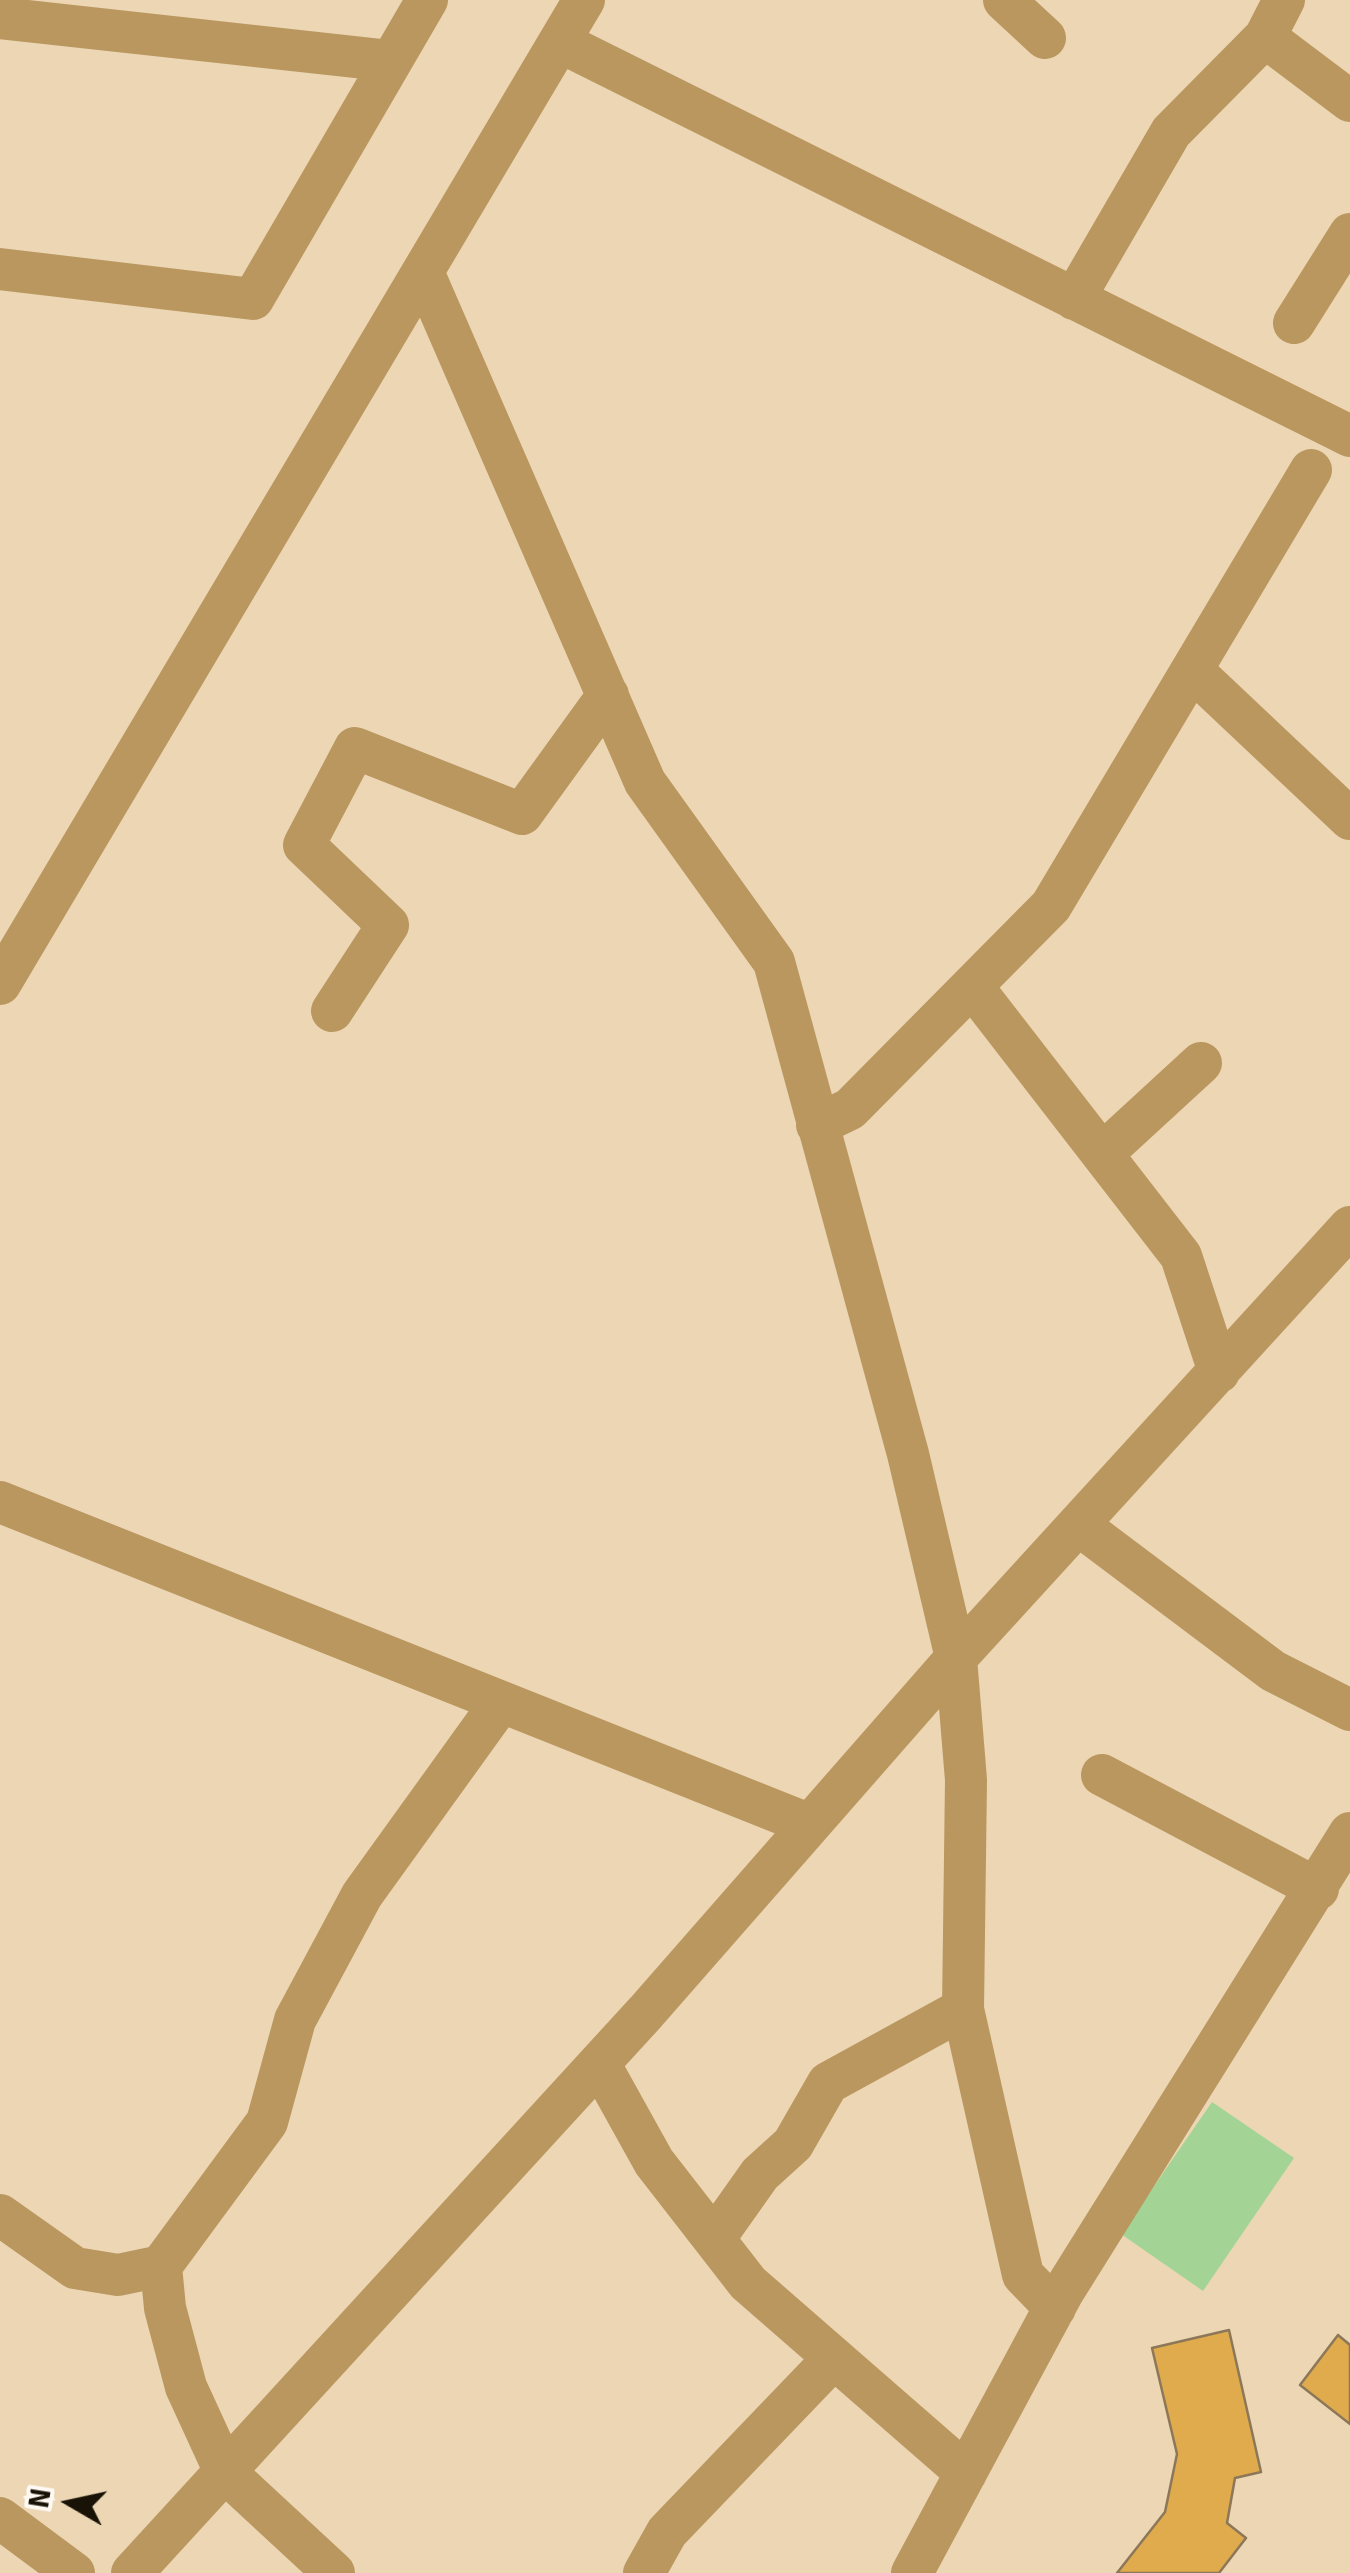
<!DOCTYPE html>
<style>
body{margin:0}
#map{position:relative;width:1350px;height:2573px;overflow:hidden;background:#ecd6b4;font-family:Signika,sans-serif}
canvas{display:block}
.north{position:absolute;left:20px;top:2453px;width:100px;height:100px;-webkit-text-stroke:8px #fefaf3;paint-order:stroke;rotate:279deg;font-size:28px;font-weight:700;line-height:40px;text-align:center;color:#191206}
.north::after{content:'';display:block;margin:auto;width:35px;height:45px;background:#191206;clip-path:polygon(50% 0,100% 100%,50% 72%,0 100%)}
</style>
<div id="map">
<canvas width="1350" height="2573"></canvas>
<div class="north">N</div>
</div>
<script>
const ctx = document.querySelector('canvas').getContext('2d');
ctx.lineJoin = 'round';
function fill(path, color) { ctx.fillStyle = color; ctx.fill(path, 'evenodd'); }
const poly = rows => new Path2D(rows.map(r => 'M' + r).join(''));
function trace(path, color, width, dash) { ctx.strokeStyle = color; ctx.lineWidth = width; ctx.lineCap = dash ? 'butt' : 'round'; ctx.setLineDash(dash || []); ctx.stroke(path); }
const green = poly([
 [1212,2102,1294,2158,1203,2291,1121,2234]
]);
const building = poly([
 [1229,2330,1261,2472,1235,2478,1227,2523,1246,2538,1219,2573,1117,2573,1165,2512,1177,2454,1152,2348,1229,2330],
 [1338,2335,1350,2345,1350,2424,1300,2385,1338,2335]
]);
const minor = poly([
 [1004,0,1045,38],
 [0,18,391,61],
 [1265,37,1350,101],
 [560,42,1350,436],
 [0,269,253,299,427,0],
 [423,272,645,782,774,962,908,1454,956,1658,966,1780,963,2009,1023,2275,1055,2308],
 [1074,299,1171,132,1265,37,1284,0],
 [1294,323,1350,234],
 [1192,670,1350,819],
 [0,984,584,0],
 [972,986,1181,1256,1219,1372],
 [332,1011,388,925,304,845,355,748,522,814,608,695],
 [817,1125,850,1109,1051,906,1311,470],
 [1102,1154,1201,1063],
 [0,1502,808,1824],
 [1080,1526,1273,1671,1350,1710],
 [1102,1775,1318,1889],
 [599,2063,654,2162,748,2283,966,2473],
 [0,2215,75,2268,118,2275,161,2266,267,2122,295,2020,362,1895,501,1702],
 [714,2239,760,2174,793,2144,828,2083,963,2009],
 [161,2266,165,2308,186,2387,225,2472,334,2573],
 [0,2518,74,2573],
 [132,2573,646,2012,956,1658,1350,1227],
 [644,2573,667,2532,834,2358],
 [912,2573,1063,2292,1350,1833]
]);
fill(green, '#a3d496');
fill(building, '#e0ab4d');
trace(building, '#8c7859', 2.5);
trace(minor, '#b9975f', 42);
</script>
